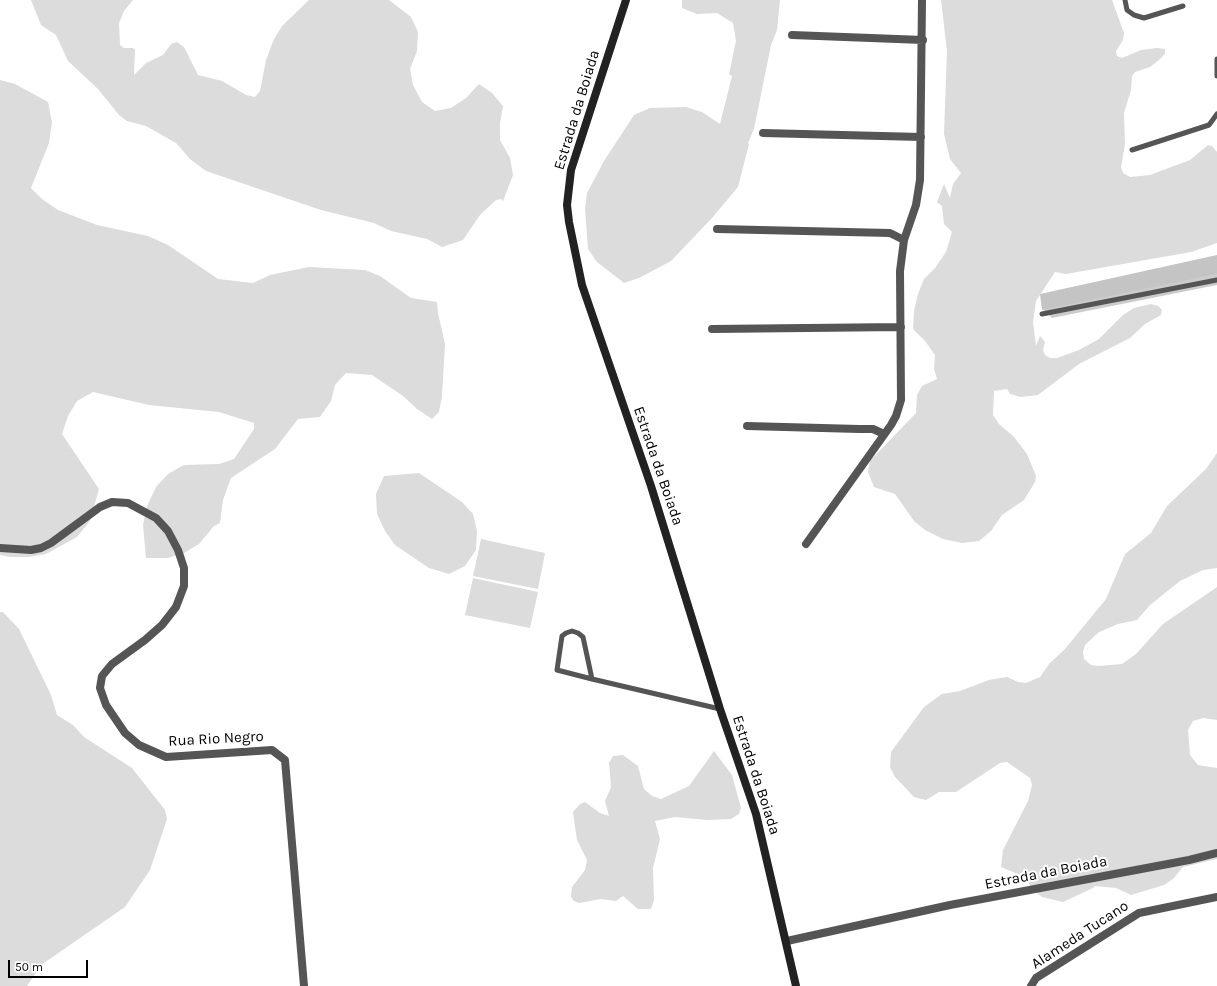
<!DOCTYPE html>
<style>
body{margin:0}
#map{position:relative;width:1217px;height:986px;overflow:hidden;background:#fff;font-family:Karla,sans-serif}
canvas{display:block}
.scale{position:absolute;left:8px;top:960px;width:80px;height:18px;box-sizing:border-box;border:2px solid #000;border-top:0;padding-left:5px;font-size:12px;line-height:14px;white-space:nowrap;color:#000;-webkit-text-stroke:3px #fff;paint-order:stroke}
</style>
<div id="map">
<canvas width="1217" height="986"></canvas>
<div class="scale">50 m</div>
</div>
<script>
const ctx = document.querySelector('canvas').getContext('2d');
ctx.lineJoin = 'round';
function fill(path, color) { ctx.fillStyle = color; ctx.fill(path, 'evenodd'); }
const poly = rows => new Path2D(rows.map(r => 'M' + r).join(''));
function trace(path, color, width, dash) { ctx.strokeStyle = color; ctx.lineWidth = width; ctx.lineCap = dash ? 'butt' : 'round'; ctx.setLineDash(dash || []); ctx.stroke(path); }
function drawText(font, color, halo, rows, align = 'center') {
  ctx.font = font + ' Karla,sans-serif'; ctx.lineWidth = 4; ctx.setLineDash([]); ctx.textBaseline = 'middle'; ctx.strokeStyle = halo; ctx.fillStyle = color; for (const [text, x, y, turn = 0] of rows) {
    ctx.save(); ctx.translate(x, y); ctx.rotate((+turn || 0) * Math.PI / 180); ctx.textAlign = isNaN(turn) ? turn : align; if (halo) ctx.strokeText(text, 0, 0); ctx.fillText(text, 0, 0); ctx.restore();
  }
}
const green = poly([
 [31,0,133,0,124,11,119,23,120,45,124,48,133,48,135,50,134,75,146,63,163,55,171,44,177,42,184,47,198,75,222,81,246,95,255,97,260,91,266,60,274,39,282,26,309,0,389,0,411,17,418,32,417,51,410,69,413,85,422,102,435,111,451,108,466,98,479,84,492,93,503,106,500,123,500,140,510,158,513,175,503,201,501,199,496,200,480,215,463,240,442,247,427,239,391,231,374,223,321,210,206,171,190,159,176,143,146,126,127,121,119,115,98,89,68,61,56,35,41,25],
 [682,0,780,0,777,30,771,45,754,129,748,143,749,144,738,187,712,218,671,261,639,278,624,283,597,262,588,249,585,209,587,193,604,161,634,115,650,108,686,107,702,112,720,124,732,76,729,74,736,41,733,23,717,13,697,14,682,8],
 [941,0,1112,0,1124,33,1123,40,1116,51,1117,56,1122,58,1141,50,1157,48,1165,49,1165,54,1159,60,1150,67,1135,72,1132,76,1131,90,1124,113,1125,144,1121,167,1123,173,1130,177,1150,175,1190,160,1208,145,1212,146,1217,152,1217,243,1191,252,1066,274,1055,272,1036,301,1033,322,1036,346,1040,336,1045,342,1043,350,1045,355,1050,358,1057,358,1079,350,1099,339,1123,315,1134,308,1151,304,1158,306,1162,310,1161,315,1145,324,1130,338,1079,364,1038,395,1021,397,1010,394,1007,389,994,391,993,415,999,424,1014,437,1027,454,1036,476,1035,482,1024,500,1002,515,991,531,979,541,962,543,943,539,925,530,914,521,895,494,874,487,868,472,870,461,916,413,917,395,922,386,937,379,934,369,935,355,925,341,913,329,914,311,918,294,924,279,935,268,946,252,952,232,944,224,942,206,937,202,944,184,950,198,953,184,961,173,950,159,944,134,947,51],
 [0,80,15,84,48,102,52,122,49,143,31,188,42,199,58,210,97,225,148,236,168,245,218,279,253,283,270,275,309,267,365,270,380,276,411,298,437,302,438,313,445,344,442,396,439,412,432,419,417,409,403,396,372,375,346,373,335,385,331,401,320,417,298,419,275,449,231,478,223,500,220,523,214,526,199,544,184,553,168,558,146,558,143,525,147,506,156,487,168,474,184,465,219,464,234,459,254,429,254,423,219,412,149,405,93,392,77,401,68,416,62,434,99,489,90,521,77,537,46,554,29,557,10,557,0,555],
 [1217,453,1217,568,1203,570,1180,581,1150,605,1137,620,1118,624,1099,632,1085,645,1083,652,1084,659,1091,665,1098,666,1122,664,1136,654,1163,624,1217,587,1217,720,1203,718,1193,721,1188,730,1190,755,1198,765,1217,768,1217,859,1183,867,1173,879,1164,885,1131,895,1116,888,1095,886,1093,888,1063,902,1042,897,1032,889,1025,877,1001,867,1003,850,1028,801,1032,785,1030,778,1007,762,1000,763,956,792,939,792,926,800,914,797,895,777,890,767,891,752,924,707,942,694,960,691,989,680,1007,677,1018,682,1026,683,1040,677,1049,664,1065,649,1106,599,1125,554,1151,533,1167,506,1206,469],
 [419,473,462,502,473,514,477,531,476,550,465,566,449,574,429,568,395,545,385,531,377,514,376,494,384,476],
 [481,539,545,553,538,589,473,576],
 [473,578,538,592,530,628,465,615],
 [0,612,3,612,19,629,51,695,57,715,73,725,84,737,132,768,165,810,167,819,150,870,125,907,41,965,27,986,0,986],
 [714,751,732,775,741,808,739,814,731,819,707,820,675,817,655,821,660,839,653,868,654,900,651,909,638,909,623,896,616,901,601,899,579,903,574,901,571,897,572,887,585,870,587,860,577,840,573,812,580,804,585,802,600,813,609,816,605,801,611,787,609,763,613,756,623,755,638,766,644,789,652,796,661,799,689,786]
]);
const shadow = poly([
 [1217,256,1217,285,1052,318,1043,309]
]);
const building = poly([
 [1217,255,1217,274,1042,310,1040,294]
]);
const lane = poly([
 [1125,0,1127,10,1134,15,1144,18,1183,6],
 [1217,59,1217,76],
 [1132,150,1209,125,1217,114],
 [1042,314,1217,280],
 [592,679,583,637,578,633,572,631,566,633,562,636,557,670,592,679,720,709]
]);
const street = poly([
 [792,35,923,40],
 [763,133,921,137],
 [717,229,890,233,904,240],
 [712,329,901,327],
 [747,426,859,429,873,429,884,434],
 [806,544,891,425,896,416,901,400,900,271,904,240,916,205,920,180,922,0],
 [0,548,31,550,41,548,51,543,100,507,112,502,128,503,156,518,168,531,178,550,184,568,184,586,176,607,162,625,145,640,112,664,102,676,100,688,106,705,125,733,139,745,166,757,272,750,285,760,304,986],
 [787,941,950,905,1189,860,1217,853],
 [1031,986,1036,978,1139,913,1217,897]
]);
const secondary = poly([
 [626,0,571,170,567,205,569,222,582,285,651,486,720,709,756,814,796,986]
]);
const streetNames = [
 ["Estrada da Boiada",577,110,-73],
 ["Estrada da Boiada",658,466,71],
 ["Rua Rio Negro",216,739,-3],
 ["Estrada da Boiada",756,775,72],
 ["Estrada da Boiada",1046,873,-11],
 ["Alameda Tucano",1080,935,-33]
];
fill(green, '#dcdcdc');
fill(shadow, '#0003');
fill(building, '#c4c4c4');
trace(lane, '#555', 5);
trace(street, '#555', 8);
trace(secondary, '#222', 8);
drawText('15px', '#000', '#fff', streetNames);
</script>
